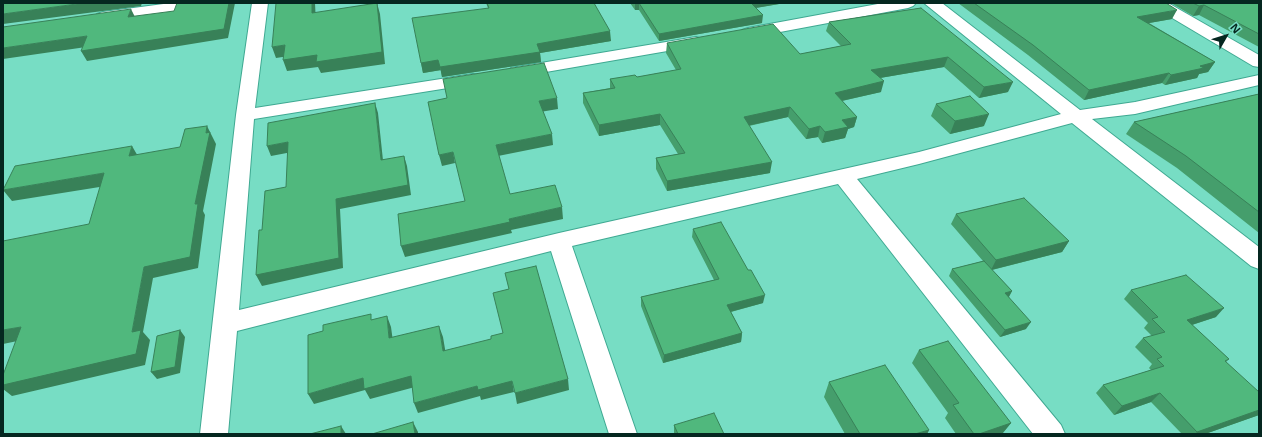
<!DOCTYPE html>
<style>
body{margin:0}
#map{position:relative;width:1262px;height:437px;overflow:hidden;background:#77ddc4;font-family:"Open Sans",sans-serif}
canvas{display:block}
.frame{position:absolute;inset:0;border:4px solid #052720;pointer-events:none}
.north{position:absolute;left:1206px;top:16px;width:40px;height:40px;-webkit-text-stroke:3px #77ddc4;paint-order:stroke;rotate:51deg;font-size:11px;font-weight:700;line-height:16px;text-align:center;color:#052720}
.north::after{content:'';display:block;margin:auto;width:14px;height:18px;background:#052720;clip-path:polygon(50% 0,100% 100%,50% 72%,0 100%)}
</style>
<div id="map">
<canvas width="1262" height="437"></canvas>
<div class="frame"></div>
<div class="north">N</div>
</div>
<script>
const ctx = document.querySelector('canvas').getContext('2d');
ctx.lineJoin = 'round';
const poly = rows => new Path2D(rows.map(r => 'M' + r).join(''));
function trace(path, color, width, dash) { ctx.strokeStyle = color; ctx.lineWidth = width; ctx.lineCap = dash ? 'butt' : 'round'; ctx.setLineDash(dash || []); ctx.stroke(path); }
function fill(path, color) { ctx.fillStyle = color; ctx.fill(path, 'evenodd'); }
const street = poly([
 [171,3,212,3,209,6,204,8,103,22,97,20,95,17,97,14,103,12,171,3],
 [252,3,268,3,255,108,473,74,479,75,482,79,479,83,473,84,254,119,239,310,559,233,919,152,1061,114,924,3,942,3,1080,110,1135,102,1259,75,1259,85,1135,114,1092,119,1259,247,1259,269,1251,266,1072,123,919,164,857,179,1061,425,1065,434,1033,434,838,184,572,246,637,434,609,434,551,251,237,331,228,434,200,434,236,115,252,3],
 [883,3,916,3,913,6,908,8,748,38,742,36,740,33,742,30,748,28,883,3],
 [1149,3,1168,3,1259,55,1259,67,1253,66,1152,6,1149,3],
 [696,37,702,39,704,42,702,45,517,77,511,76,508,72,511,68,517,67,696,37]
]);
const wall = poly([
 [486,3,594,3,611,41,540,53,541,62,442,77,441,70,423,73,421,63,488,8],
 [630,3,785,3,756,8,762,23,659,41,639,10,635,10],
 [958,3,1166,3,1172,19,1149,23,1215,62,1208,72,1199,74,1197,78,1165,85,1162,83,1084,100,1028,55],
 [1171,3,1259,3,1259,47,1199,15,1193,16],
 [921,8,1008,92,979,98,944,67,880,78,881,92,842,101,857,117,854,127,848,129,845,138,822,143,818,137,806,139,788,117,749,126,770,173,667,191,656,169,656,158,678,154,660,125,599,136,583,103,583,93,610,88,610,79,637,77,676,70,666,53,667,43,800,54,841,46,826,31,829,22],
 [1259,94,1259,233,1177,168,1126,134,1134,122],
 [936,104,984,126,950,134,931,116],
 [956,214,1069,241,1062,252,992,270,1012,291,1009,297,1026,329,1000,337,949,276,952,269,983,261,951,224],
 [693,229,763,303,731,312,742,333,741,342,663,363,641,306,641,297,714,280,692,237],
 [1131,290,1216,317,1192,325,1229,359,1226,362,1259,415,1205,434,1182,434,1151,402,1114,415,1096,393,1103,385,1151,370,1149,368,1152,364,1135,347,1143,338,1152,336,1144,328,1148,323,1124,299],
 [919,350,1011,423,1002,434,956,434,945,418,948,413,912,363],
 [829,382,929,430,927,434,845,434,824,397],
 [674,425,724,434,674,434]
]);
const shadedWall = poly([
 [84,3,142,3,141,6,3,24,3,14],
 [229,3,235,3,228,38,87,61,81,51],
 [312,3,315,3,316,24,312,13],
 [377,3,380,14,385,64,321,73,318,67,287,71,283,60],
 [635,3,639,3,639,10,635,10],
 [750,3,785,3,749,9],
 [1204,5,1199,15,1193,16,1199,6],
 [131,9,136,19,128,17],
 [1177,10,1172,19,1132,26,1137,17],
 [763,15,762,23,659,41,659,34],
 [610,31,611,41,540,53,541,62,442,77,440,67,537,44],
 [87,36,93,46,3,59,3,48],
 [285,45,289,56,276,58,272,47],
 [948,57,944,67,868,80,871,70],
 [438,60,441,70,423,73,421,63],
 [1215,62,1208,72,1199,74,1197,78,1165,85,1171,75,1200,66],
 [1169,73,1162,83,1084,100,1089,90],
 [884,81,881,92,832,103,835,93],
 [1013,82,1008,92,979,98,984,87],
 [557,98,558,109,540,112,539,101],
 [375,103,378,113,384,170,381,160],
 [790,107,788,117,742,127,744,117],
 [660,114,660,125,599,136,599,125],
 [989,114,984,126,950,134,955,121],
 [857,117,854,127,848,129,845,138,822,143,825,132,842,120],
 [207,126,216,144,203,211,205,215,198,268,153,278,143,332,150,340,145,365,12,396,3,389,3,385,132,332,144,267,195,204],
 [820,126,818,137,806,139,809,129],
 [552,134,553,145,498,156,496,145],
 [288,142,292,152,271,156,267,146],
 [132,146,139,158,129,156],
 [453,152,455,163,442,166,439,155],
 [404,156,407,166,411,195,340,209,343,268,262,286,256,275,336,199],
 [772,162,770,173,667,191,667,181],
 [104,173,112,185,12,201,3,190],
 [562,207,563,219,511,230,512,233,405,257,401,246,509,219],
 [1069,241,1062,252,991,270,996,260],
 [1012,291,1008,298,1005,293],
 [765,295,763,303,726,313,727,305],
 [1224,308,1216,317,1179,329,1187,320],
 [387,316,391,327,394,349,389,338],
 [1031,322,1026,329,1000,337,1005,330],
 [439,326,443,337,447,361,443,351],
 [21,327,32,338,3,344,3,330],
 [180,330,185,337,180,373,157,379,151,372],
 [742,333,741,342,663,363,664,355],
 [411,376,415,387,370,399,365,390,314,404,308,394,363,378],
 [568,379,569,390,517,404,515,393],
 [512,381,514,392,481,400,480,396,418,413,414,403,477,386],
 [1160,393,1151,402,1114,415,1122,406],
 [1259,410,1259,415,1205,434,1195,434,1197,432],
 [413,422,418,432,418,434,415,434],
 [1011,423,1002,434,979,434],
 [341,426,346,434,341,434],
 [929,430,927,434,915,434]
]);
const building = poly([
 [3,3,84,3,3,14,3,3],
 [177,3,229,3,224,29,81,51,87,36,3,48,3,27,131,9,128,17,174,11,177,3],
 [276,3,312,3,312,13,377,3,382,52,316,62,317,55,283,60,285,45,272,47,276,3],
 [487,3,594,3,610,31,537,44,540,52,440,67,438,60,421,63,412,18,489,8,487,3],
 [639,3,751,3,763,15,659,34,639,3],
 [974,3,1166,3,1177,10,1137,17,1215,62,1200,66,1204,68,1171,75,1169,73,1089,90,1033,45,974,3],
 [1193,3,1259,3,1259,34,1204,5,1199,6,1193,3],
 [921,8,1013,82,984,87,948,57,871,70,884,81,835,93,857,117,842,120,848,127,825,132,820,126,809,129,790,107,744,117,772,162,667,181,656,158,685,153,660,114,599,125,583,93,615,88,610,79,635,75,637,77,681,69,667,43,773,24,800,54,851,44,829,22,921,8],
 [544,63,557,98,539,101,552,134,496,145,510,194,555,185,562,207,509,219,510,222,401,246,398,214,465,201,453,152,439,155,428,102,447,98,443,79,544,63],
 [1259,94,1259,212,1186,156,1134,122,1259,94],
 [970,96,989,114,955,121,936,104,970,96],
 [375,103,381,160,404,156,408,185,336,199,339,258,256,275,259,230,262,230,265,191,286,187,288,142,267,146,268,123,375,103],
 [207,126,206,133,210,132,195,204,198,204,190,257,144,267,132,332,141,330,136,354,3,385,3,375,21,327,3,330,3,241,89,224,104,173,3,190,15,166,132,146,129,156,180,147,185,129,207,126],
 [1024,198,1069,241,996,260,956,214,1024,198],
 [721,222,748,270,751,270,765,295,727,305,742,333,664,355,641,297,719,279,693,229,721,222],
 [984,261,1012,291,1005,293,1031,322,1005,330,952,269,984,261],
 [536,266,568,379,515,393,512,381,478,390,477,386,414,403,411,376,364,389,363,378,308,394,308,335,323,331,323,325,371,314,371,320,387,316,389,338,439,326,443,351,491,339,491,336,503,333,493,293,509,289,505,273,536,266],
 [1186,275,1224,308,1187,320,1229,359,1225,361,1259,392,1259,410,1197,432,1160,393,1122,406,1103,385,1164,366,1157,359,1162,357,1143,338,1165,332,1152,319,1158,317,1131,290,1186,275],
 [180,330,175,367,151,372,157,336,180,330],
 [948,341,1011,423,979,434,974,434,953,405,959,403,919,350,948,341],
 [885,365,929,430,915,434,860,434,829,382,885,365],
 [714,413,724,434,678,434,674,425,714,413],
 [413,422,415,434,372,434,413,422],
 [341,426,341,434,310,434,341,426]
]);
trace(street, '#3fa992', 2);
fill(street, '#fff');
fill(wall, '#459e6c');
fill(shadedWall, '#388158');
fill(building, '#50b87d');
trace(building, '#388158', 1);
</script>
